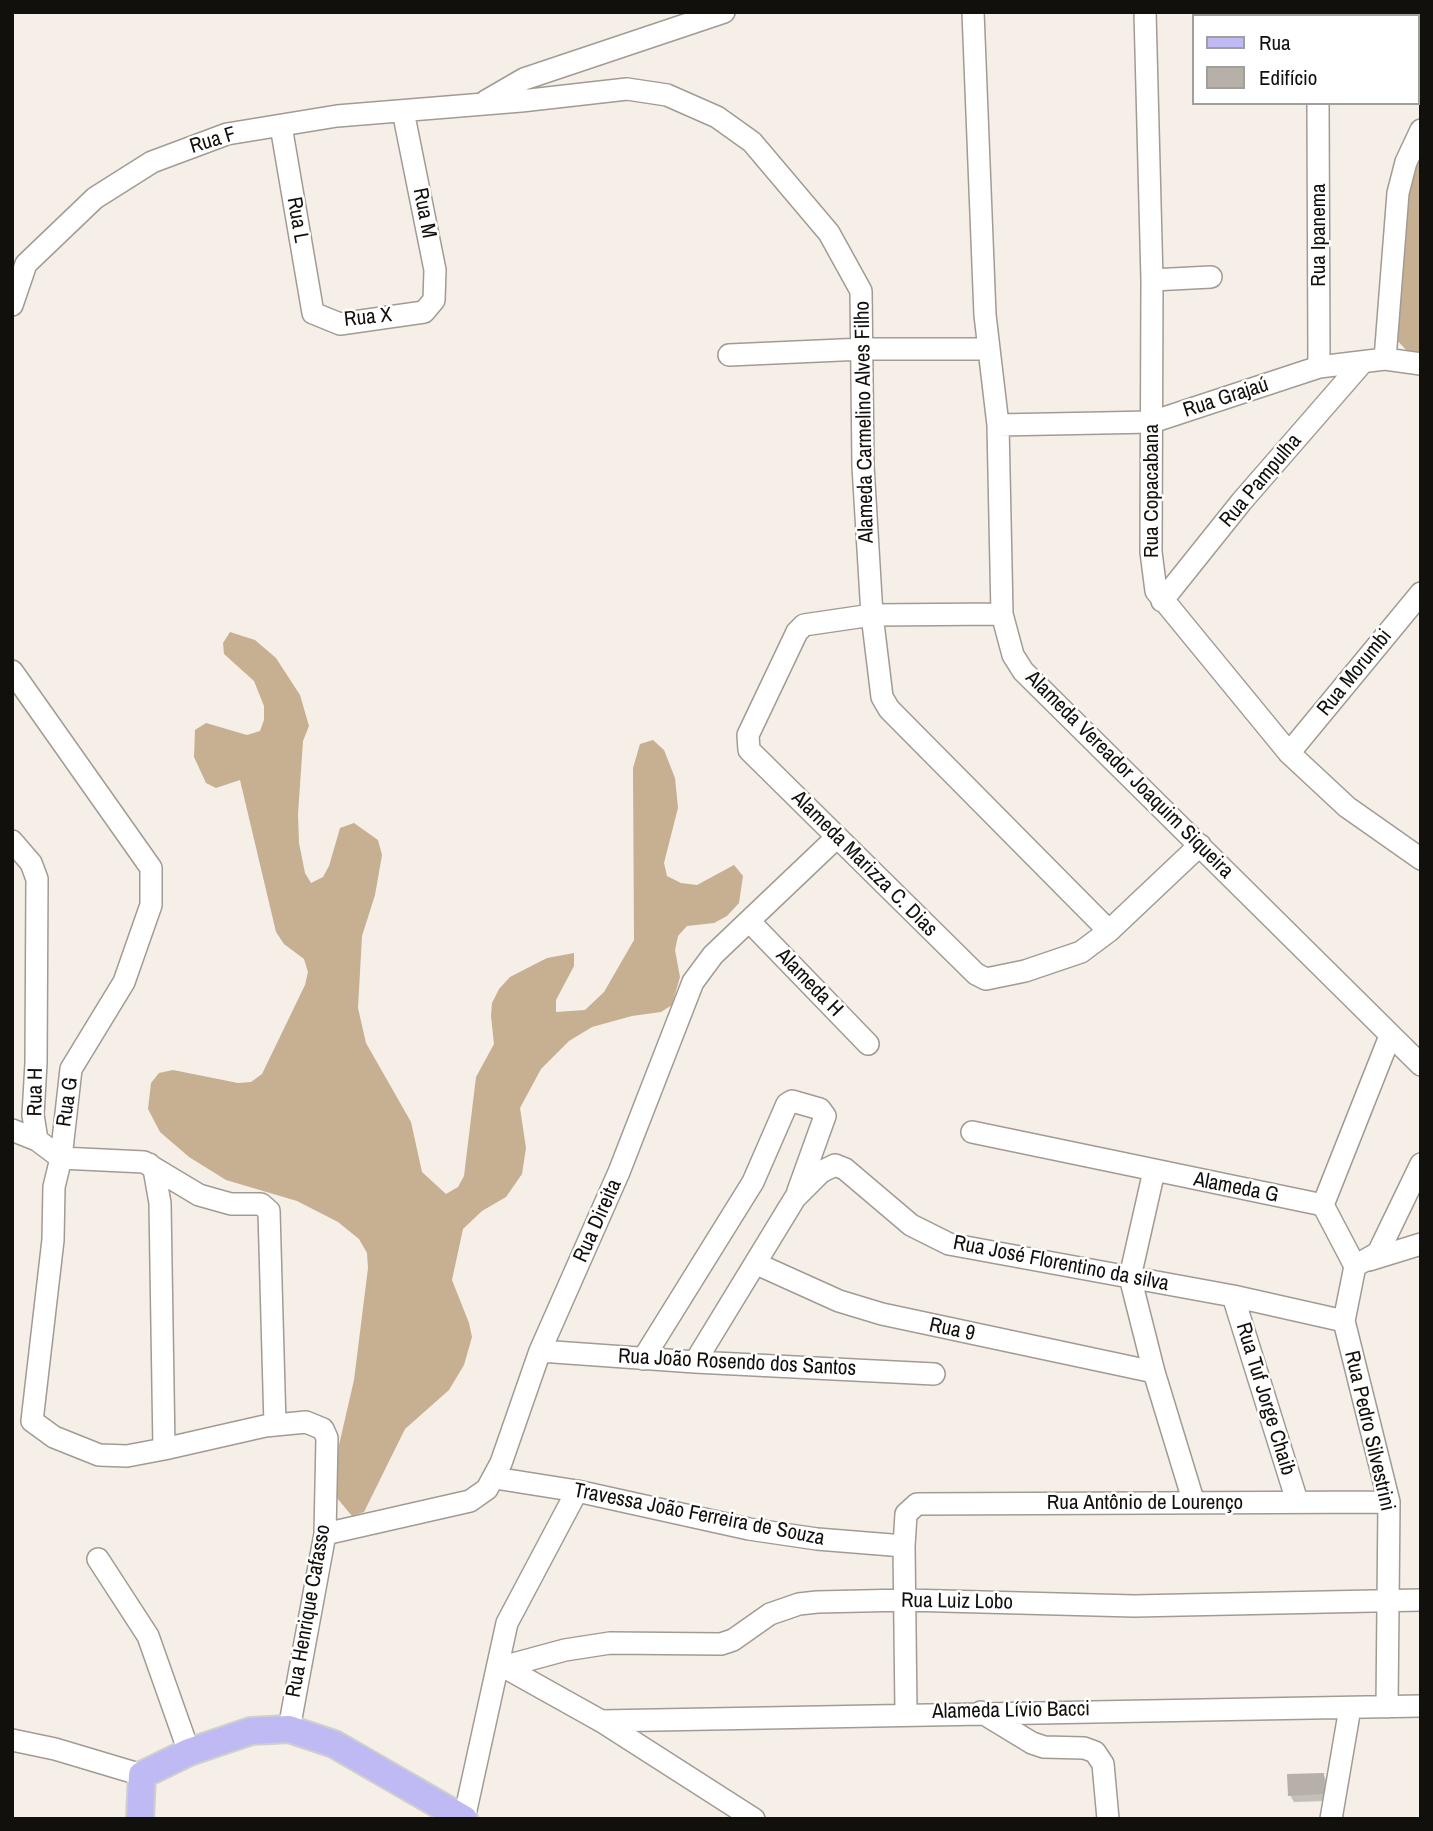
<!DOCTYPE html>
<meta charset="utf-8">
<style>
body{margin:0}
#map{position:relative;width:1433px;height:1831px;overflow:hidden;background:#f5efe7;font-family:"Archivo Narrow",sans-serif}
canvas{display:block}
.frame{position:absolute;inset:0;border:14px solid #12100d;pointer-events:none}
.legend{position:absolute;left:1192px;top:14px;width:228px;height:91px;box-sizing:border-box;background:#fff;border:2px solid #a09f9e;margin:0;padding:9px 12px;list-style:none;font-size:21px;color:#12100d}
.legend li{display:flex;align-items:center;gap:14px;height:35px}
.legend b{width:35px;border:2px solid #a09f9e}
</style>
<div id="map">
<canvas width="1433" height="1831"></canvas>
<div class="frame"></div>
<ul class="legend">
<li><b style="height:9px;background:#bfbaf4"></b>Rua</li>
<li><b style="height:19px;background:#b6b0a8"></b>Edifício</li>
</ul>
</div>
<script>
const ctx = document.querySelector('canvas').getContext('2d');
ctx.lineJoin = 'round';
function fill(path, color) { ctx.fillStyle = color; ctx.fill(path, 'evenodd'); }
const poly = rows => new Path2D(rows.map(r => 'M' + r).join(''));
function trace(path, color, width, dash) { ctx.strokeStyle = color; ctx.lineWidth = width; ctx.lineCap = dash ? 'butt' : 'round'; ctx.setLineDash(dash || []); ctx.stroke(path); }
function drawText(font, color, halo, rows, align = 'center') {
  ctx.font = font + ' "Archivo Narrow",sans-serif'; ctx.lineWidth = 5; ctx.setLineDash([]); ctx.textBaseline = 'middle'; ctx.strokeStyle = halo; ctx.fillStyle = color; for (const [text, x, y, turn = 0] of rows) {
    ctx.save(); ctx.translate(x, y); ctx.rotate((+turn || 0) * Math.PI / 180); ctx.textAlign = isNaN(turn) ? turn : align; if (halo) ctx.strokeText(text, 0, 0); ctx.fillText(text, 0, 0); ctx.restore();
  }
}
const forest = poly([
 [1421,148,1421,360,1414,358,1390,333,1397,236],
 [230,632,255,640,276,658,300,695,309,726,303,741,298,814,299,843,305,873,311,883,323,877,329,866,340,828,354,823,378,840,382,855,375,895,362,936,358,1008,366,1043,411,1122,422,1172,446,1194,458,1187,464,1176,476,1077,494,1044,491,1016,492,1003,499,989,510,977,547,958,574,953,574,966,556,1000,556,1012,585,1010,604,992,634,940,633,768,640,744,653,740,664,750,675,778,678,808,664,863,667,876,681,883,697,885,734,865,743,876,739,903,727,916,714,923,687,926,678,936,675,950,680,977,672,1005,661,1012,632,1016,592,1027,569,1041,541,1069,520,1108,526,1148,522,1174,506,1197,482,1211,463,1229,452,1280,469,1323,472,1337,464,1365,449,1390,405,1429,364,1512,352,1516,337,1498,333,1471,354,1380,368,1268,367,1253,359,1239,338,1222,297,1201,226,1180,189,1157,160,1132,148,1109,151,1083,159,1073,173,1070,238,1083,251,1082,262,1074,305,985,308,972,304,959,284,944,276,932,240,780,216,788,206,783,194,757,195,730,206,723,247,735,260,731,264,720,264,706,254,681,224,654,223,643]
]);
const shadow = poly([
 [1323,1774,1327,1782,1328,1801,1294,1802,1290,1795]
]);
const building = poly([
 [1324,1773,1325,1794,1288,1796,1287,1774]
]);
const minor = poly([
 [973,12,985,315,998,425,1002,614,1013,655,1023,671,1421,1065],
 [1145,12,1152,280,1151,552,1156,591,1289,753,1347,807,1421,859],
 [1317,12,1317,16],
 [486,101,524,79,724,12],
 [1318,103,1319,367],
 [281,126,313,313,340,324,424,312,434,300,435,270,403,111],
 [1152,280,1211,277],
 [12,305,26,264,95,198,152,162,227,134,337,116,521,101,627,89,667,95,717,117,752,142,829,233,861,291,863,466,872,615,882,697,889,709,1109,931],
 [729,355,863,349,988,349],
 [1385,359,1398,193,1406,162,1421,130],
 [998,425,1152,422,1319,367,1385,359,1421,364],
 [1162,601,1242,501,1362,363],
 [1002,614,872,615,804,625,797,632,748,735,749,750,976,974,986,979,1025,971,1081,952,1109,931,1200,845],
 [12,671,151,868,151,905,124,982,71,1069,61,1158,144,1162,199,1195,231,1204,261,1204,269,1211,275,1425],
 [1289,753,1421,593],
 [12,841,31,863,37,879,36,1063,33,1115,37,1140,61,1158,54,1187,53,1240,32,1421,54,1437,99,1455,127,1456,164,1449,265,1426,306,1422,323,1429,327,1438,325,1534,289,1729],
 [750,922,868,1044],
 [12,1130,37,1140],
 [972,1132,1323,1205,1390,1036],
 [149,1164,154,1169,160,1203,164,1449],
 [1154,1171,1130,1277,1154,1372,1194,1503],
 [1323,1205,1355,1266,1344,1321,1389,1502,1387,1707],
 [1369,1260,1421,1244],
 [757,1264,839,1301,882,1314,1154,1372],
 [1355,1266,1378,1253,1421,1164],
 [1233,1296,1297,1501],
 [540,1351,695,1362,934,1374],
 [643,1359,753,1182,787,1104,792,1101,820,1109,825,1116,798,1191],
 [695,1362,795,1198,821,1172,835,1165,845,1169,911,1225,949,1244,1233,1296,1344,1321],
 [495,1478,577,1491,749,1529,817,1539,904,1546],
 [325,1534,470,1501,487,1489,501,1463,540,1351,619,1172,693,982,713,955,836,838],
 [98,1559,148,1636,189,1752],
 [499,1664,601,1721,754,1819],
 [506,1666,565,1650,610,1643,721,1644,733,1640,770,1614,799,1604,817,1602,906,1600,1134,1606,1421,1600],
 [981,1712,1032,1743,1044,1747,1084,1748,1095,1752,1103,1764,1108,1819],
 [906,1713,904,1546,906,1514,917,1504,1389,1502],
 [601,1721,1421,1706],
 [12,1740,55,1749,142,1775],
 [464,1819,507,1623,577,1491],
 [1331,1819,1350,1708]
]);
const major = poly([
 [140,1819,142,1775,189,1752,251,1731,289,1729,334,1744,464,1819]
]);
const streetNames = [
 ["Rua F",213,141,-17],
 ["Rua M",424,213,79],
 ["Rua L",297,220,80],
 ["Rua Ipanema",1319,235,-90],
 ["Rua X",368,318,-6],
 ["Rua Grajaú",1226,398,-18],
 ["Alameda Carmelino Alves Filho",865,422,-91],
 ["Rua Pampulha",1261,481,-50],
 ["Rua Copacabana",1152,491,-90],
 ["Rua Morumbi",1355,673,-51],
 ["Alameda Vereador Joaquim Siqueira",1129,775,45],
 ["Alameda Marizza C. Dias",864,864,45],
 ["Alameda H",809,983,46],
 ["Rua H",36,1092,-89],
 ["Rua G",68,1102,-82],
 ["Alameda G",1236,1188,11],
 ["Rua Direita",598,1221,-66],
 ["Rua José Florentino da silva",1061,1264,11],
 ["Rua 9",952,1330,12],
 ["Rua João Rosendo dos Santos",737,1363,3],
 ["Rua Tuf Jorge Chaib",1265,1399,73],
 ["Rua Pedro Silvestrini",1369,1431,77],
 ["Rua Antônio de Lourenço",1145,1503],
 ["Travessa João Ferreira de Souza",699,1515,11],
 ["Rua Luiz Lobo",957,1602,1],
 ["Rua Henrique Cafasso",309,1611,-80],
 ["Alameda Lívio Bacci",1011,1711,-1]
];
fill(forest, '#c7af91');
fill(shadow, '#0003');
fill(building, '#b6b0a8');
trace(minor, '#a19b94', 24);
trace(major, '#d0cfcf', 30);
trace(minor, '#fff', 21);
trace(major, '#bfbaf4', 26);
drawText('21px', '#12100d', '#fff', streetNames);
</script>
